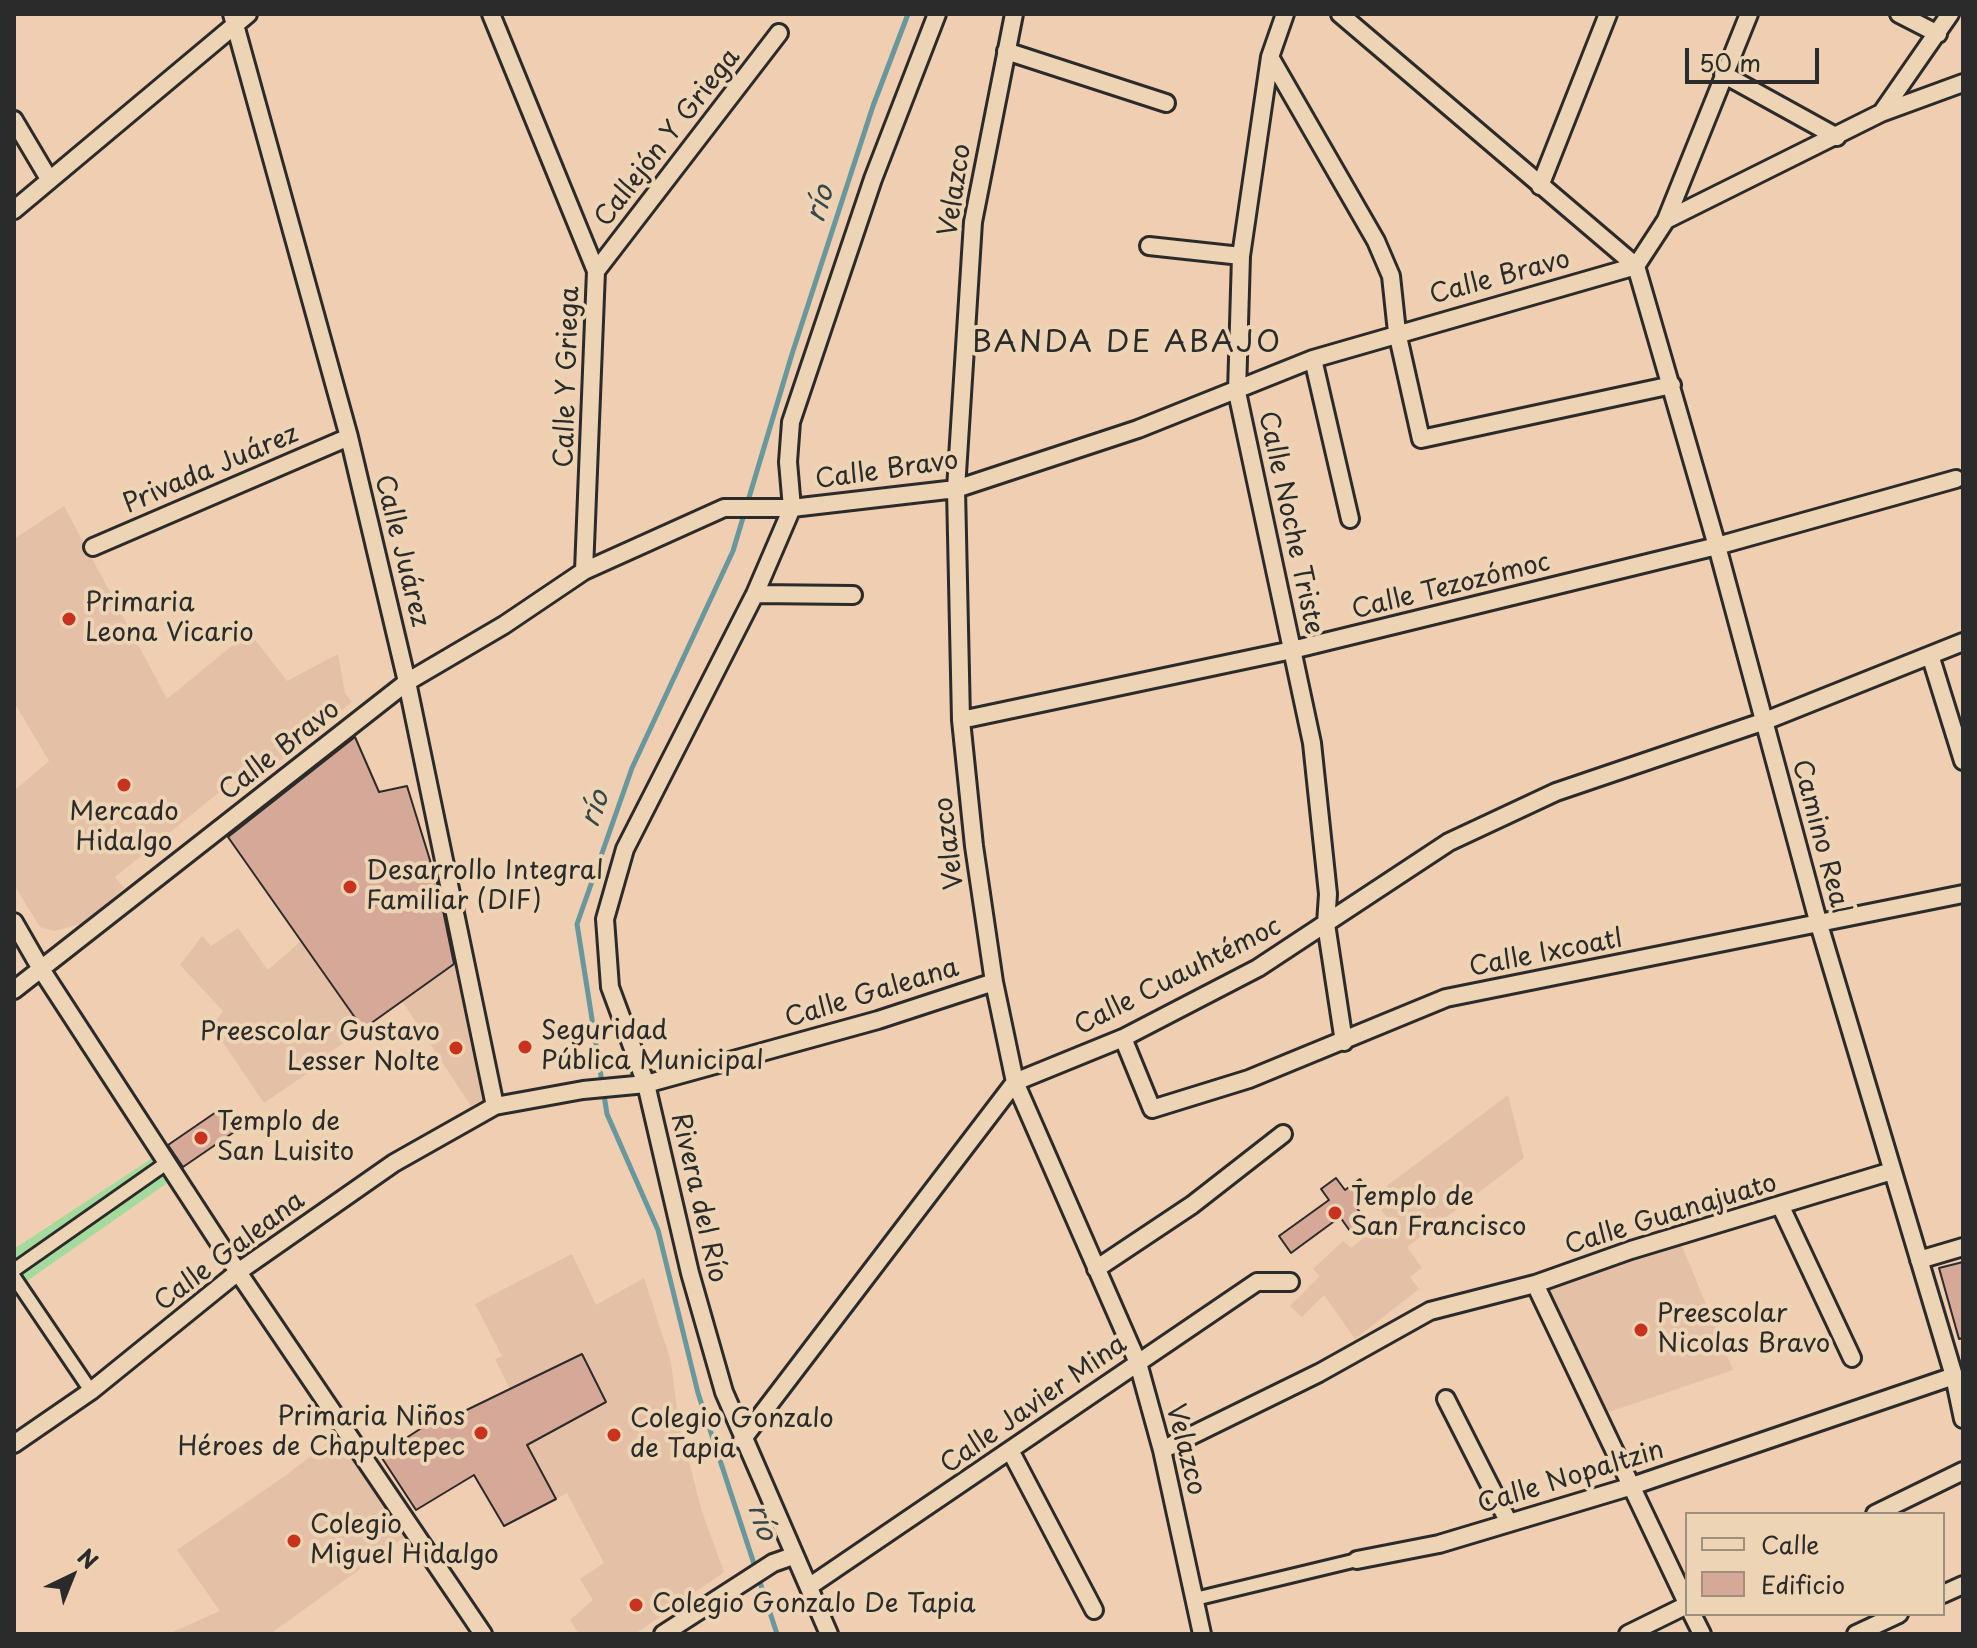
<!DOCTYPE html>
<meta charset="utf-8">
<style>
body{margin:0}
#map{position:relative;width:1977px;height:1648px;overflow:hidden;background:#efceb1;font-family:"Playpen Sans",sans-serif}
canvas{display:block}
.frame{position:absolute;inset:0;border:16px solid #2b2b2b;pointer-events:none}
.legend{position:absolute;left:1685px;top:1512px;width:260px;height:104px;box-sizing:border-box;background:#ecd4b4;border:2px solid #9f907d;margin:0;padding:10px 14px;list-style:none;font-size:24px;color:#2b2b2b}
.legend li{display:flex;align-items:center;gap:16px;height:40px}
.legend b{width:40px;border:2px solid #9f907d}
.north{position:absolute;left:32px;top:1536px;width:80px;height:80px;-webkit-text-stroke:6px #ecd4b4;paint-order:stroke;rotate:43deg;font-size:22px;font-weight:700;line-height:32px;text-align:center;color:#2b2b2b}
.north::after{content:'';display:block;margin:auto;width:28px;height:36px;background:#2b2b2b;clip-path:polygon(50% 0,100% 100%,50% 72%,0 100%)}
.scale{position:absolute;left:1685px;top:48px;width:134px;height:36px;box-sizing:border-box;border:4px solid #2b2b2b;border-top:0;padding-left:10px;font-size:24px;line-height:28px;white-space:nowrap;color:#2b2b2b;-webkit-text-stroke:6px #ecd4b4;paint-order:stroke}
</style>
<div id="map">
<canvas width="1977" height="1648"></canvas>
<div class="frame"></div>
<ul class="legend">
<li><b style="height:10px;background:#ecd4b4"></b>Calle</li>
<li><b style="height:22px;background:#d6a897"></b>Edificio</li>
</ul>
<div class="north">N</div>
<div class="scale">50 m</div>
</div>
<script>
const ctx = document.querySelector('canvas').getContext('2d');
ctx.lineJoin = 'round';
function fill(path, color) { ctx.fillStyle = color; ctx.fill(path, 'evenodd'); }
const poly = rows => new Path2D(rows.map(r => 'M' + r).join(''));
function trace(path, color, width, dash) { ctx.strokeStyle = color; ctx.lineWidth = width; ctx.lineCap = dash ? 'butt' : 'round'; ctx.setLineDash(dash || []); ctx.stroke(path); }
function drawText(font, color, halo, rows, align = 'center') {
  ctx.font = font + ' "Playpen Sans",sans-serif'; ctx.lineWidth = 8; ctx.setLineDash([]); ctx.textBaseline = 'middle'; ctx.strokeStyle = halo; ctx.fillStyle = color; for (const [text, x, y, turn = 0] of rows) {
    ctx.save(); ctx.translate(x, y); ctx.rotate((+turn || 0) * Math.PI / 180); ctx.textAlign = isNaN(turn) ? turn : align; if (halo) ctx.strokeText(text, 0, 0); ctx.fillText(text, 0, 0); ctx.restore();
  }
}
const built = poly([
 [64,506,167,699,249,632,287,681,338,654,345,693,352,702,276,764,265,755,115,877,124,888,84,923,54,931,40,927,14,885,14,791,49,761,14,702,14,539],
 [238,928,268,970,301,941,363,1029,329,1053,331,1057,264,1103,212,1026,223,1011,180,965,202,936,211,946],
 [461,959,490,1096,471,1106,402,1001],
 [1508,1095,1524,1158,1407,1247,1422,1268,1410,1277,1419,1289,1355,1339,1324,1295,1302,1317,1290,1306,1320,1276,1313,1269,1343,1241,1351,1248,1388,1219,1372,1197],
 [1682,1246,1733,1370,1606,1413,1547,1289],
 [572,1254,596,1305,644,1278,671,1362,679,1424,702,1512,724,1572,635,1634,579,1634,570,1620,593,1600,580,1579,604,1563,567,1493,556,1499,527,1445,606,1402,583,1354,510,1389,495,1359,502,1356,475,1304],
 [339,1434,410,1533,270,1634,168,1634,220,1611,177,1550,285,1476]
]);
const green = poly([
 [157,1155,173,1179,27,1281,14,1260,14,1249]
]);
const stream = poly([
 [777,1634,698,1393,658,1230,607,1114,577,924,632,768,733,551,792,354,873,106,908,14]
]);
const building = poly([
 [355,737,379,792,407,786,438,886,454,964,363,1029,228,837,355,737],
 [222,1108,237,1130,183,1167,168,1145,222,1108],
 [1336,1178,1345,1190,1360,1179,1372,1197,1357,1208,1366,1221,1350,1231,1340,1217,1291,1253,1279,1236,1329,1200,1321,1189,1336,1178],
 [1963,1262,1963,1338,1959,1339,1939,1268,1963,1262],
 [582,1354,606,1402,527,1445,556,1499,504,1526,474,1475,416,1510,380,1455,440,1416,444,1421,582,1354]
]);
const pedestrian = poly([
 [14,1270,168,1162],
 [14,1277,91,1391],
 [1195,1599,1357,1560]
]);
const minor = poly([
 [232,14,349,437,407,682,495,1106],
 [491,14,596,271,584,571],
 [1014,14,973,222,956,489,961,720,974,846,994,982,1015,1082,1138,1363,1162,1450,1202,1634],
 [1285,14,1270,57,1241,256,1237,392,1312,743,1328,894,1326,924,1344,1042],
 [1340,14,1636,266],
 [1899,14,1938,34],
 [1006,51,1166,103],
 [1270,57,1376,241,1391,276,1397,332,1421,439,1672,385],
 [1723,74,1837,137],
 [1882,112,1950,14],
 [14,120,49,179],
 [1540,186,1608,14],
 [14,210,248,14],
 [1666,220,1749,14],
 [1149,246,1241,256],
 [1636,266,1717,546,1818,921,1954,1376,1963,1419],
 [596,271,779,33],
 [1313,359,1350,519],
 [93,547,349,437],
 [755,594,853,595],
 [1931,658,1963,761],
 [961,720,1292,650,1717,546,1956,479],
 [14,922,41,969,238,1272,483,1634],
 [14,990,407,682,504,625,584,571,724,508,792,508,956,489,1138,429,1313,359,1636,266,1666,220,1881,113,1963,83],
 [1123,1038,1152,1109,1249,1079,1446,998,1963,894],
 [1781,1207,1852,1358],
 [1919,1260,1963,1247],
 [1096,1269,1192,1205,1283,1134],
 [1535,1284,1687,1603],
 [1446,1399,1509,1523],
 [742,1440,1015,1082,1123,1038,1258,968,1449,842,1556,792,1765,721,1963,642],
 [14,1444,91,1391,238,1272,394,1163,495,1106,583,1090,646,1084,878,1020,994,982],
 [1162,1450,1319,1373,1430,1311,1535,1284,1631,1250,1892,1171],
 [1011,1452,1094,1610],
 [1875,1514,1963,1471],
 [1357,1560,1439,1544,1629,1487,1954,1376],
 [810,1586,1257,1282,1290,1282],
 [1943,1594,1963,1585],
 [1692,1614,1702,1634],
 [663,1634,773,1563,793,1556],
 [829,1634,724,1392,690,1273,646,1084,610,987,605,919,625,849,755,594,792,508,788,462,791,422,873,179,937,14],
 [1628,1634,1687,1605],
 [1856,1634,1899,1614]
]);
const markers = [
 [69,619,8,"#c8321e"],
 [124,785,8,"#c8321e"],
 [350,887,8,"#c8321e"],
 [525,1047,8,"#c8321e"],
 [456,1048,8,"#c8321e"],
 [201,1138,8,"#c8321e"],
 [1335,1213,8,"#c8321e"],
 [1641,1330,8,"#c8321e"],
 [481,1433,8,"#c8321e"],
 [614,1435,8,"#c8321e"],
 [294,1541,8,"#c8321e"],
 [636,1605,8,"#c8321e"]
];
const streetNames = [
 ["Callejón Y Griega",668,138,-52],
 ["Velazco",956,190,-81],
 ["Calle Bravo",1500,278,-15],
 ["Calle Y Griega",568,377,-88],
 ["Privada Juárez",211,470,-23],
 ["Calle Bravo",887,471,-8],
 ["Calle Noche Triste",1290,523,78],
 ["Calle Juárez",401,551,76],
 ["Calle Tezozómoc",1451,587,-14],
 ["Calle Bravo",280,751,-38],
 ["Camino Real",1820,837,75],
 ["Velazco",950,843,-97],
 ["Calle Ixcoatl",1546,954,-11],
 ["Calle Cuauhtémoc",1178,977,-27],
 ["Calle Galeana",872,994,-17],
 ["Rivera del Río",698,1198,77],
 ["Calle Guanajuato",1671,1215,-17],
 ["Calle Galeana",230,1252,-37],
 ["Calle Javier Mina",1034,1405,-35],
 ["Velazco",1185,1450,76],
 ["Calle Nopaltzin",1571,1478,-17]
];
const poiNames = [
 ["Primaria",85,604],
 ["Leona Vicario",85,634],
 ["Mercado",124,813,"center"],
 ["Hidalgo",124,843,"center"],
 ["Desarrollo Integral",366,872],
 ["Familiar (DIF)",366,902],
 ["Seguridad",541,1032],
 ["Pública Municipal",541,1062],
 ["Preescolar Gustavo",440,1033,"right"],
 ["Lesser Nolte",440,1063,"right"],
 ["Templo de",217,1123],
 ["San Luisito",217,1153],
 ["Templo de",1351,1198],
 ["San Francisco",1351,1228],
 ["Preescolar",1657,1315],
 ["Nicolas Bravo",1657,1345],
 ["Primaria Niños",465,1418,"right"],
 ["Héroes de Chapultepec",465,1448,"right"],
 ["Colegio Gonzalo",630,1420],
 ["de Tapia",630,1450],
 ["Colegio",310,1526],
 ["Miguel Hidalgo",310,1556],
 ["Colegio Gonzalo De Tapia",652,1605]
];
const waterNames = [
 ["río",821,204,-73],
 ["río",596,809,-71],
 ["río",761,1522,72]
];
const quarterNames = [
 ["BANDA DE ABAJO",1127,344]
];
fill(built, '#e4c0a6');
fill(green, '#a5da9d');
trace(stream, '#67989e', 5);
fill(building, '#d6a897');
trace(building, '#2b2b2b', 2);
trace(pedestrian, '#2b2b2b', 18);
trace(minor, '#2b2b2b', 22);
trace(pedestrian, '#ecd4b4', 12);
trace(minor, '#ecd4b4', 16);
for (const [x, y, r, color] of markers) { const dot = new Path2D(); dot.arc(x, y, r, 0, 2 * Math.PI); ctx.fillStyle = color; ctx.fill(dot); trace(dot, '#ecd4b4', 3); }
drawText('26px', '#2b2b2b', '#ecd4b4', streetNames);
drawText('26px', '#2b2b2b', '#ecd4b4', poiNames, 'left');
drawText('italic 28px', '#3a4648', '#ecd4b4', waterNames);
ctx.letterSpacing = '2px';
drawText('30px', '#2b2b2b', '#ecd4b4', quarterNames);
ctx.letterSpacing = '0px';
</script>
